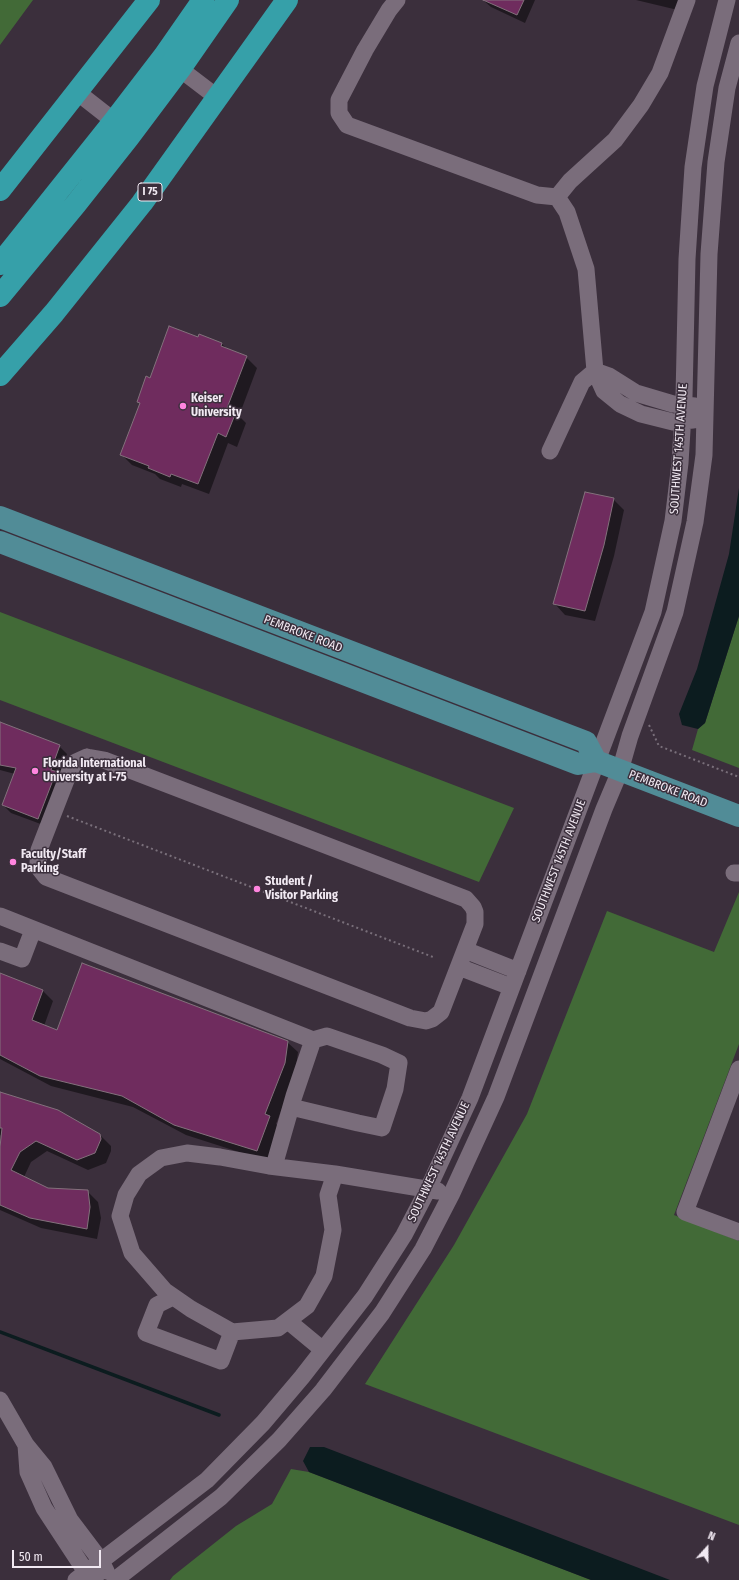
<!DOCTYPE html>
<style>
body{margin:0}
#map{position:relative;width:739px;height:1580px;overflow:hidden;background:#3b2f3c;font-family:"Fira Sans Condensed",sans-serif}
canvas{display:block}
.north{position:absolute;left:687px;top:1528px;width:40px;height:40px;-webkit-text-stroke:3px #3b2f3c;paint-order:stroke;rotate:21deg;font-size:11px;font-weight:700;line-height:16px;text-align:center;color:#f1e9f2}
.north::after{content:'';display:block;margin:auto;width:14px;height:18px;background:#f1e9f2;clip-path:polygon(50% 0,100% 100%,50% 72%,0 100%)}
.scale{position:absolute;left:12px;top:1550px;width:89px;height:18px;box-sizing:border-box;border:2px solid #f1e9f2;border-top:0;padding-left:5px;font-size:12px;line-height:14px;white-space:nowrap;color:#f1e9f2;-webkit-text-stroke:3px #3b2f3c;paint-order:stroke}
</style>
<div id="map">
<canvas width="739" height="1580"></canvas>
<div class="north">N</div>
<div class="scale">50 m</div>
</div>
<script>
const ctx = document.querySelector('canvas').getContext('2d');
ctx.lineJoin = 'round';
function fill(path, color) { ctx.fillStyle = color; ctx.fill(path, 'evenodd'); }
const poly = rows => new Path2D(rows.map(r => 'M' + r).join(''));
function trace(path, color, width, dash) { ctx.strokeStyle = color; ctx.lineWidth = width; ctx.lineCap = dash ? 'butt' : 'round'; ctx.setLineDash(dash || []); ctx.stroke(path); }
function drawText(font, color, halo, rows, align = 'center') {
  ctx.font = font + ' "Fira Sans Condensed",sans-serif'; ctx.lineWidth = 3; ctx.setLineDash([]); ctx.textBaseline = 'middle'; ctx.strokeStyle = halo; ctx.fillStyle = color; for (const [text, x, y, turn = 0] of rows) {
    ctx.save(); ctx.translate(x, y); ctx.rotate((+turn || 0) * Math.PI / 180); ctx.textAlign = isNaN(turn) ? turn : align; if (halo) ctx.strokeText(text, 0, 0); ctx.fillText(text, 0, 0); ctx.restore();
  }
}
const green = poly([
 [0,0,33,0,0,45],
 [0,612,514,808,479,882,0,700],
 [739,616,739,768,692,750,698,729,705,723],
 [739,892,739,1044,674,1215,739,1241,739,1525,365,1384,454,1245,527,1114,607,911,714,952],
 [291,1469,309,1472,591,1580,170,1580,173,1576,236,1526,272,1504]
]);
const water = poly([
 [739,488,739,616,705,723,698,729,682,725,679,714,697,669,729,554],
 [310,1447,324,1447,670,1580,591,1580,309,1472,303,1461]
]);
const shadow = poly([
 [483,0,535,0,525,23,491,7],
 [636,0,685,0,682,11],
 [200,335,222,344,228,350,246,357,257,368,239,416,246,423,237,447,228,443,209,494,182,484,181,487,160,479,155,474,132,465,121,454,141,404,138,402,150,379,199,339],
 [613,499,624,510,614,556,595,621,565,615,555,604],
 [0,723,59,746,67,754,59,775,46,826,11,813,3,805,15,774,0,770],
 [0,974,43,991,53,1001,44,1026,58,1031,287,1042,298,1052,295,1074,276,1124,280,1128,267,1161,186,1135,133,1107,51,1086,0,1059],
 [0,1093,100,1135,111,1146,111,1151,106,1163,88,1170,47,1151,31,1162,24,1177,48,1189,87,1191,98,1202,101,1218,97,1239,41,1228,0,1210,0,1148,2,1136,0,1135]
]);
const stream = poly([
 [0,1332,219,1415]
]);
const building = poly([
 [483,0,524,0,517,15,483,0],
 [169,326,198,337,199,334,222,343,221,346,247,356,227,408,236,412,226,437,218,433,198,484,171,474,170,477,148,468,149,466,120,455,140,403,137,402,146,376,150,378,169,326],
 [585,492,614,498,604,545,585,611,553,604,585,492],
 [0,722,60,745,51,770,58,772,55,781,53,780,38,819,2,805,16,768,0,765,0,722],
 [82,963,288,1041,285,1063,265,1114,270,1116,257,1151,174,1125,122,1096,40,1076,0,1055,0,973,43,990,32,1020,57,1030,82,963],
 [0,1092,58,1110,100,1134,101,1139,95,1153,77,1160,36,1141,20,1152,11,1170,48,1188,88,1190,90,1207,87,1229,30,1218,0,1205,0,1147,2,1128,0,1128,0,1092]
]);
const path = poly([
 [649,725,659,746,739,777],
 [67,816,433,957]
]);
const minor = poly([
 [397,0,389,10,365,50,339,100,339,113,347,125,537,195,557,197],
 [687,0,660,73,641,105,615,140,570,181,557,197,567,212,586,269,595,371,604,391,620,404,641,414,673,422,693,420],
 [180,69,218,98],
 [77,92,114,121],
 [595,371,609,376,636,393,673,404,695,406],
 [550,451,582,382,595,371],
 [87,757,104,760,466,899,473,907,475,912,475,924,441,1012,432,1019,426,1021,410,1018,46,877,39,868,38,863,39,850,70,770,76,762,87,757],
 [734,873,739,873],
 [0,916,313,1040],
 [465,950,518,971],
 [0,951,22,959,33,930],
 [459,967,511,987],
 [739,1069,685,1212,739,1232],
 [274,1166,294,1096,313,1040,327,1036,382,1055,399,1063,395,1089,382,1128,358,1123,291,1107],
 [335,1174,269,1166,220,1157,187,1153,161,1158,139,1174,126,1195,120,1216,132,1253,165,1291,191,1309,232,1332,278,1328,307,1306,324,1276,333,1230,328,1195,335,1174,438,1191],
 [173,1297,157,1305,146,1333,221,1361,232,1332],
 [288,1321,323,1350],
 [0,1400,26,1445,44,1467,70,1520,101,1561,106,1571],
 [26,1445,28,1472,44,1508,86,1572,96,1576],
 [76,1580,207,1480,263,1423,302,1377,365,1296,404,1235,428,1189,470,1098,653,612,673,521,680,463,684,397,687,259,693,167,705,86,727,0],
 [115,1580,221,1497,279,1440,323,1390,382,1313,423,1249,452,1193,496,1097,604,809,620,771,630,736,675,612,695,522,704,455,709,254,716,162,727,88,739,43]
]);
const major = poly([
 [0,517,586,742,596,761],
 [0,542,578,764,596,761,739,816]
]);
const highway = poly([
 [0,190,149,0],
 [0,264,114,121,164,56,203,0],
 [0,296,76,204,129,137,180,69,228,0],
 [0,375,54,313,142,203,287,0]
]);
const markers = [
 [183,406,4,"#ff85df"],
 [35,771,4,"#ff85df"],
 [13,862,4,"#ff85df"],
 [257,889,4,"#ff85df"]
];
const shields = [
 [150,192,24]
];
const shieldNames = [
 ["I 75",150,192]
];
const poiNames = [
 ["Keiser",191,399],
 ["University",191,413],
 ["Florida International",43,764],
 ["University at I-75",43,778],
 ["Faculty/Staff",21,855],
 ["Parking",21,869],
 ["Student /",265,882],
 ["Visitor Parking",265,896]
];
const streetNames = [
 ["SOUTHWEST 145TH AVENUE",679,449,-86],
 ["PEMBROKE ROAD",303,634,21],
 ["PEMBROKE ROAD",668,789,21],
 ["SOUTHWEST 145TH AVENUE",559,861,-69],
 ["SOUTHWEST 145TH AVENUE",439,1162,-65]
];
fill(green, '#426a37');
fill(water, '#0c1c1f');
fill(shadow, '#0007');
trace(stream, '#0c1c1f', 3.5);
fill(building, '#6f2c5e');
trace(building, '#83717c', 1);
trace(path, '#796f7a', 2, [2, 3]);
trace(minor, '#7a6d7b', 17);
trace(major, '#518c97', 22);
trace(highway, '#36a0a9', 22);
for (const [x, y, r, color] of markers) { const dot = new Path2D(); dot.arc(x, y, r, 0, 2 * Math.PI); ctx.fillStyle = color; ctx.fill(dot); trace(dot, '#3b2f3c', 1.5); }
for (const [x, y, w] of shields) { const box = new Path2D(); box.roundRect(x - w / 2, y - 9, w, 18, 3); ctx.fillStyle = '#3b2f3c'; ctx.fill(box); trace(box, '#f1e9f2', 1); }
drawText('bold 11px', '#f1e9f2', null, shieldNames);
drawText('bold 12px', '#f1e9f2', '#3b2f3c', poiNames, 'left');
drawText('12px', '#f1e9f2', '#3b2f3c', streetNames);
</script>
